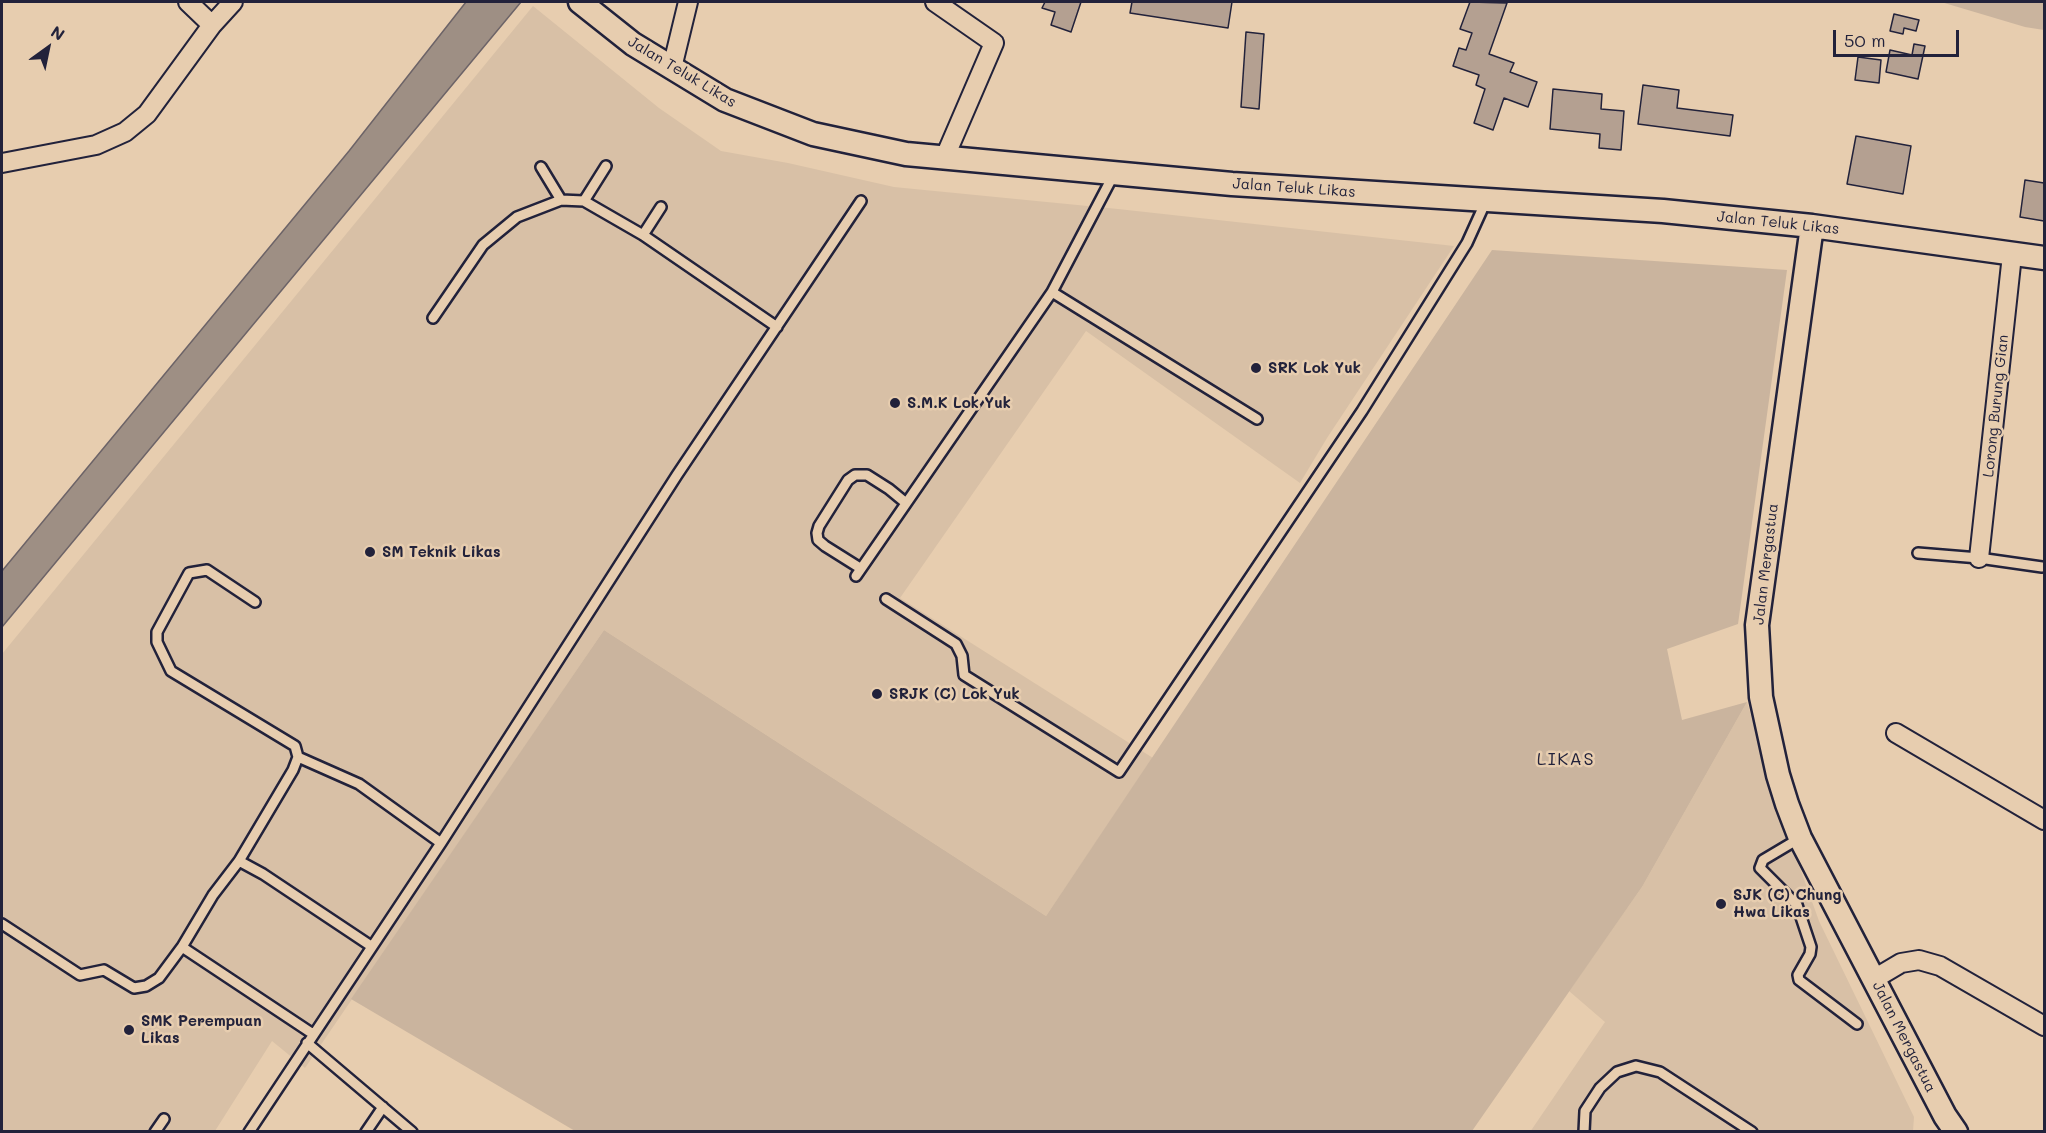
<!DOCTYPE html>
<style>
body{margin:0}
#map{position:relative;width:2046px;height:1133px;overflow:hidden;background:#e7cdaf;font-family:Mali,sans-serif}
canvas{display:block}
.frame{position:absolute;inset:0;border:3px solid #22223b;pointer-events:none}
.north{position:absolute;left:18px;top:18px;width:60px;height:60px;-webkit-text-stroke:4px #e7cdaf;paint-order:stroke;rotate:33deg;font-size:16px;font-weight:700;line-height:24px;text-align:center;color:#22223b}
.north::after{content:'';display:block;margin:auto;width:21px;height:27px;background:#22223b;clip-path:polygon(50% 0,100% 100%,50% 72%,0 100%)}
.scale{position:absolute;left:1833px;top:30px;width:126px;height:27px;box-sizing:border-box;border:3px solid #22223b;border-top:0;padding-left:8px;font-size:18px;line-height:21px;white-space:nowrap;color:#22223b;-webkit-text-stroke:4px #e7cdaf;paint-order:stroke}
</style>
<div id="map">
<canvas width="2046" height="1133"></canvas>
<div class="frame"></div>
<div class="north">N</div>
<div class="scale">50 m</div>
</div>
<script>
const ctx = document.querySelector('canvas').getContext('2d');
ctx.lineJoin = 'round';
function fill(path, color) { ctx.fillStyle = color; ctx.fill(path, 'evenodd'); }
const poly = rows => new Path2D(rows.map(r => 'M' + r).join(''));
function trace(path, color, width, dash) { ctx.strokeStyle = color; ctx.lineWidth = width; ctx.lineCap = dash ? 'butt' : 'round'; ctx.setLineDash(dash || []); ctx.stroke(path); }
function drawText(font, color, halo, rows, align = 'center') {
  ctx.font = font + ' Mali,sans-serif'; ctx.lineWidth = 5; ctx.setLineDash([]); ctx.textBaseline = 'middle'; ctx.strokeStyle = halo; ctx.fillStyle = color; for (const [text, x, y, turn = 0] of rows) {
    ctx.save(); ctx.translate(x, y); ctx.rotate((+turn || 0) * Math.PI / 180); ctx.textAlign = isNaN(turn) ? turn : align; if (halo) ctx.strokeText(text, 0, 0); ctx.fillText(text, 0, 0); ctx.restore();
  }
}
const built = poly([
 [533,6,659,108,721,151,788,163,894,187,1118,209,1454,246,1327,438,1300,483,1086,331,900,598,1153,758,1046,916,604,630,305,1068,272,1041,215,1131,2,1132,2,654],
 [1747,702,1778,807,1819,921,1914,1117,1913,1131,1530,1132,1605,1022,1569,991,1642,887]
]);
const green = poly([
 [1941,2,2044,2,2044,30,2025,27],
 [1492,250,1787,270,1738,624,1667,649,1682,720,1747,702,1642,887,1472,1131,575,1131,351,999,604,630,1046,916]
]);
const water = poly([
 [466,2,521,2,2,627,2,571,349,151,466,2]
]);
const building = poly([
 [1045,2,1081,2,1071,32,1051,25,1055,12,1042,8,1045,2],
 [1132,2,1232,2,1228,28,1130,13,1132,2],
 [1470,2,1507,3,1489,54,1514,63,1510,72,1537,82,1528,107,1504,98,1493,130,1474,123,1485,89,1476,85,1479,75,1453,66,1459,48,1466,50,1472,33,1460,29,1470,2],
 [1894,14,1919,20,1916,31,1904,28,1903,34,1890,31,1894,14],
 [1246,32,1264,34,1259,109,1241,107,1246,32],
 [1914,44,1925,46,1918,79,1886,72,1890,50,1912,55,1914,44],
 [1858,57,1881,60,1879,83,1855,80,1858,57],
 [1643,85,1679,90,1677,108,1733,115,1730,136,1638,124,1643,85],
 [1553,89,1602,94,1601,109,1624,111,1621,150,1599,148,1600,134,1550,129,1553,89],
 [1856,136,1911,146,1903,194,1847,184,1856,136],
 [2025,180,2044,183,2044,221,2020,217,2025,180]
]);
const service = poly([
 [541,167,561,200],
 [1114,174,1052,292,1257,419],
 [584,201,606,166],
 [643,235,661,207],
 [433,318,483,245,517,217,561,200,584,201,643,235,777,327],
 [1918,553,1979,558,2042,567],
 [860,568,825,546,818,540,817,533,819,526,848,480,855,475,867,475,889,489,906,503],
 [856,576,1052,292],
 [886,599,956,644,962,656,964,675,1119,772,1362,411,1467,243,1486,201],
 [298,757,359,784,441,843],
 [1800,838,1763,860,1760,868,1797,905,1811,947,1810,954,1798,975,1799,980,1857,1024],
 [239,861,263,874,371,946],
 [2,924,80,975,104,970,134,988,146,986,159,978,182,947,313,1034],
 [182,947,213,895,239,861,293,770,298,757,295,746,171,671,157,642,157,632,189,573,207,570,255,602],
 [307,1043,412,1132],
 [155,1132,164,1119],
 [249,1132,441,843,677,475,861,201],
 [366,1132,383,1107],
 [1584,1132,1585,1111,1600,1088,1617,1072,1636,1066,1660,1072,1752,1132]
]);
const minor = poly([
 [188,2,212,25],
 [935,2,994,43,944,159],
 [672,68,688,2],
 [2,163,96,145,125,132,147,114,212,25,233,2],
 [1979,558,2012,255],
 [1896,733,2044,820],
 [1874,979,1901,963,1919,960,1940,966,2044,1026]
]);
const tertiary = poly([
 [580,2,633,44,725,100,813,134,906,154,1232,184,1663,211,1812,226,2044,258],
 [1812,226,1757,625,1761,697,1778,775,1787,804,1800,838,1945,1116,1956,1132]
]);
const markers = [
 [1256,368,6,"#22223b"],
 [895,403,6,"#22223b"],
 [370,552,6,"#22223b"],
 [877,694,6,"#22223b"],
 [1721,904,6,"#22223b"],
 [129,1030,6,"#22223b"]
];
const streetNames = [
 ["Jalan Teluk Likas",682,72,31],
 ["Jalan Teluk Likas",1294,188,4],
 ["Jalan Teluk Likas",1778,223,6],
 ["Lorong Burung Gian",1996,406,-84],
 ["Jalan Mergastua",1766,564,-83],
 ["Jalan Mergastua",1904,1037,63]
];
const poiNames = [
 ["SRK Lok Yuk",1268,368],
 ["S.M.K Lok Yuk",907,403],
 ["SM Teknik Likas",382,552],
 ["SRJK (C) Lok Yuk",889,694],
 ["SJK (C) Chung",1733,895],
 ["Hwa Likas",1733,912],
 ["SMK Perempuan",141,1021],
 ["Likas",141,1038]
];
const quarterNames = [
 ["LIKAS",1566,759]
];
fill(built, '#d8c0a6');
fill(green, '#cab49e');
fill(water, '#9e8f84');
trace(water, '#6c6367', 1.5);
fill(building, '#b4a091');
trace(building, '#22223b', 1.5);
trace(service, '#22223b', 14);
trace(minor, '#22223b', 22);
trace(tertiary, '#22223b', 27);
trace(service, '#e7cdaf', 9);
trace(minor, '#e7cdaf', 18);
trace(tertiary, '#e7cdaf', 22);
for (const [x, y, r, color] of markers) { const dot = new Path2D(); dot.arc(x, y, r, 0, 2 * Math.PI); ctx.fillStyle = color; ctx.fill(dot); trace(dot, '#e7cdaf', 2); }
drawText('15px', '#22223b', '#e7cdaf', streetNames);
drawText('bold 15px', '#22223b', '#e7cdaf', poiNames, 'left');
ctx.letterSpacing = '1.5px';
drawText('18px', '#22223b', '#e7cdaf', quarterNames);
ctx.letterSpacing = '0px';
</script>
